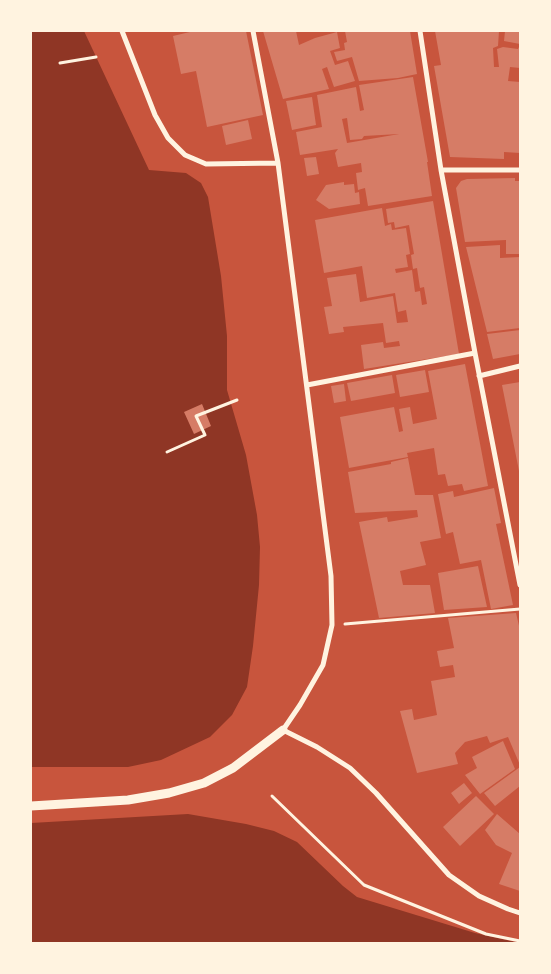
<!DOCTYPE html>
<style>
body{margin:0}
#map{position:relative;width:551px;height:974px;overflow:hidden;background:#c8553d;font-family:Literata,serif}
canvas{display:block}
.frame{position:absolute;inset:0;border:32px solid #fff3e0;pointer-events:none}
</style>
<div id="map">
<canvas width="551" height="974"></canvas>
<div class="frame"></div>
</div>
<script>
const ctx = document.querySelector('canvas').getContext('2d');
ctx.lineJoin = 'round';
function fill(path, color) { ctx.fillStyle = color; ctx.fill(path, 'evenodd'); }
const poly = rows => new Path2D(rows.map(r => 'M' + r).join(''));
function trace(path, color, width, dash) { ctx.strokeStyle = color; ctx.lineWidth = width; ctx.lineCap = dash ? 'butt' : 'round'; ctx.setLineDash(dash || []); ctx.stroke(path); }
const water = poly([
 [31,31,84,31,149,170,186,173,201,183,208,197,221,276,227,336,227,390,246,455,257,515,260,547,259,585,253,646,247,687,232,715,210,737,161,760,128,767,31,767],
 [188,814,246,824,274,831,297,842,343,886,357,897,475,933,520,943,31,943,31,823]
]);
const building = poly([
 [194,31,246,31,263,115,207,127,196,71,181,74,173,36],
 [263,31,296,31,299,45,315,38,337,32,340,48,330,51,335,65,348,61,355,81,334,87,327,67,322,69,329,89,283,99],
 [345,31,410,31,417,74,398,78,359,81,352,57,337,61,334,52,345,50,344,43,347,42],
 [435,31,499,31,498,46,493,48,494,67,499,67,497,49,503,47,518,49,520,45,520,68,510,67,508,81,520,82,520,153,504,152,504,159,450,157,434,66,441,65],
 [505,31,520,31,520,44,504,41],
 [413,77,428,162,427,162,432,196,368,206,365,188,358,190,356,173,362,172,361,163,338,167,335,153,338,149,300,155,296,132,322,127,317,95,356,87,360,111,364,110,359,85],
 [347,118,350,140,362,139,364,136,399,134,347,143,342,119],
 [312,97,316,125,292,130,286,101],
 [248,120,252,139,226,145,222,126],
 [316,157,319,174,307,176,304,158],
 [515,178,515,181,520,181,520,254,506,254,506,240,465,242,456,188,461,181,467,179],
 [344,182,344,185,354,184,355,193,359,192,360,204,329,209,316,200,326,185],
 [433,201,459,354,364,369,361,345,383,342,384,348,400,346,399,341,386,343,383,323,343,327,344,332,329,334,324,307,332,306,327,278,356,274,360,302,393,296,397,323,408,322,406,310,398,312,395,293,367,298,362,266,324,273,315,220,382,208,385,226,391,224,392,230,406,228,410,254,406,255,408,267,395,269,396,273,412,270,415,292,420,291,422,305,427,304,424,287,420,288,417,268,413,269,411,255,414,254,409,225,395,228,394,222,388,223,386,209],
 [500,245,500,258,520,257,520,328,487,332,466,247],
 [520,330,520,354,493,359,487,334],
 [465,364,488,486,464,491,462,484,448,486,445,474,438,475,434,448,407,453,408,457,349,468,340,417,394,407,399,432,403,431,399,409,410,407,413,424,437,419,428,371],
 [425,370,429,392,400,397,396,375],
 [392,375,395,393,351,401,347,383],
 [520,382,520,471,519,471,502,385],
 [344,384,346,401,334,403,331,386],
 [202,404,211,426,194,434,184,412],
 [408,458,415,495,433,495,441,538,420,542,426,565,400,571,403,585,430,585,435,613,379,618,359,522,387,517,388,522,418,517,417,510,355,513,348,472,391,464,391,462],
 [494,488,501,523,496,524,513,605,491,609,481,560,460,564,453,532,446,534,438,494,453,491,454,497],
 [478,566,487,607,444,610,438,573],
 [516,613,520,630,520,765,508,737,490,743,487,736,465,742,455,753,458,764,417,773,400,711,412,709,414,720,437,715,431,681,455,677,453,665,440,667,437,651,454,648,448,618],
 [503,741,515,769,480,794,465,775,477,768,472,757],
 [520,767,520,786,495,806,484,793],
 [464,783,472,793,459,804,451,793],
 [476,796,494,814,460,846,443,827],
 [497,814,520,834,520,891,499,884,512,853,496,845,485,830]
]);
const path = poly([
 [60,63,96,57],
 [167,452,205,435,196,416,237,400],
 [345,624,520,609],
 [272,796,364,885,486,934,520,941]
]);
const minor = poly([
 [122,31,155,115,168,138,185,155,206,164,278,163],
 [253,31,278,163,331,576,332,625,323,665,300,705,283,730,317,747,350,768,376,793,449,875,479,896,508,909,520,913],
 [420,31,441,170,475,353,520,585],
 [441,170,520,170],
 [479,376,520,366],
 [307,385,475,353]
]);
const tertiary = poly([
 [31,806,128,800,169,793,204,783,233,768,283,730]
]);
fill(water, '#8f3625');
fill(building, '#d67c66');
trace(path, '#fff3e0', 3);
trace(minor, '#fff3e0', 5);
trace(tertiary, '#fff3e0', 9);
</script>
